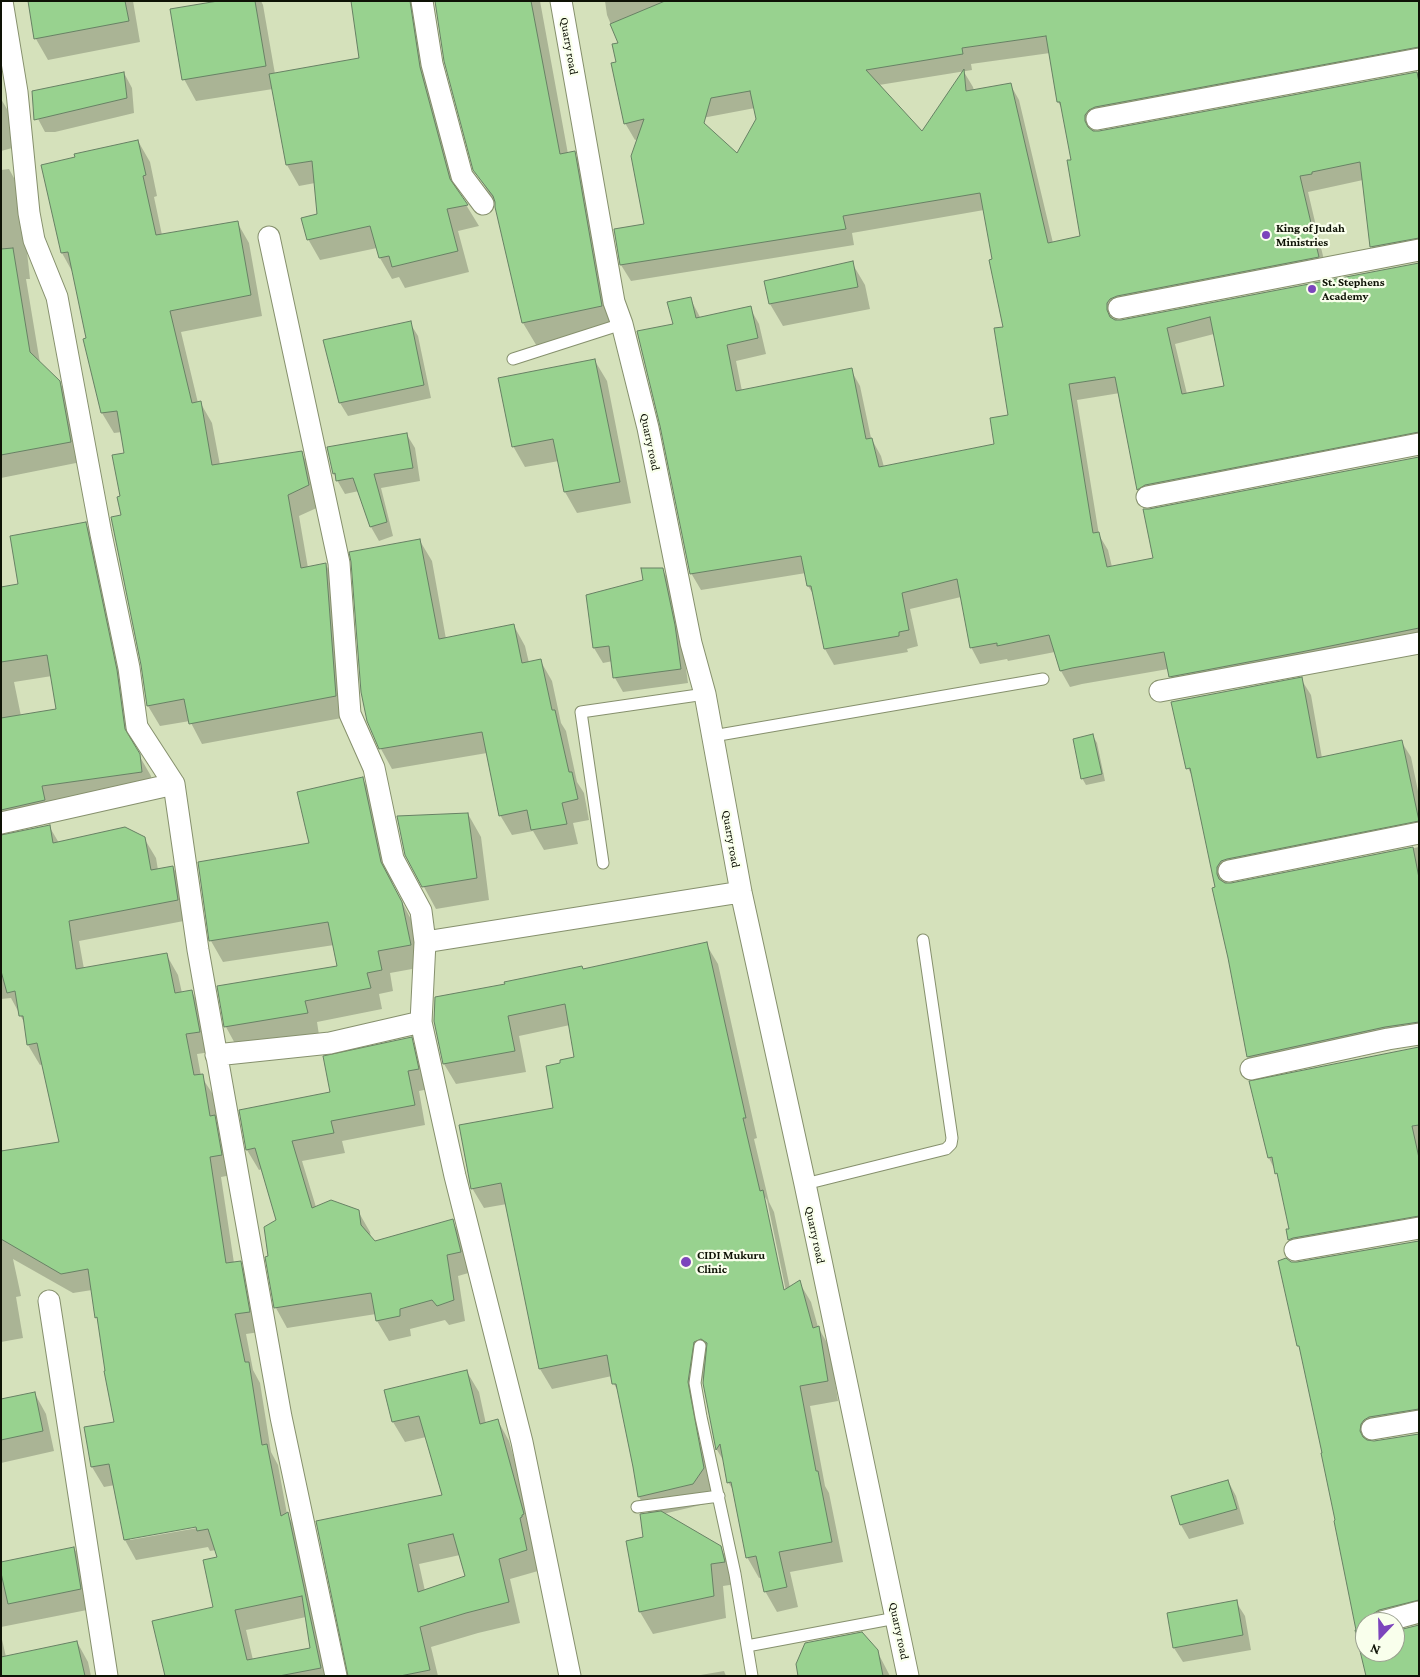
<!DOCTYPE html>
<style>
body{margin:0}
#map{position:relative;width:1420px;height:1677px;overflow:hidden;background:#d5e1bb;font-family:"Crimson Pro",serif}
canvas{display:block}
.frame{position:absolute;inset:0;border:2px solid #0e1205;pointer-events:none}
.north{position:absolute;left:1355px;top:1612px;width:50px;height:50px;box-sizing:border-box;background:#f9ffec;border:1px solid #9ba090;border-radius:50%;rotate:201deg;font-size:14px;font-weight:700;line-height:20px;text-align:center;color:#0e1205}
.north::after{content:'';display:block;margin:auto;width:18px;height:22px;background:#7c45bc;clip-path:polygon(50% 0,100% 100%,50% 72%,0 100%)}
</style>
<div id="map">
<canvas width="1420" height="1677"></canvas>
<div class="frame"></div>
<div class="north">N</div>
</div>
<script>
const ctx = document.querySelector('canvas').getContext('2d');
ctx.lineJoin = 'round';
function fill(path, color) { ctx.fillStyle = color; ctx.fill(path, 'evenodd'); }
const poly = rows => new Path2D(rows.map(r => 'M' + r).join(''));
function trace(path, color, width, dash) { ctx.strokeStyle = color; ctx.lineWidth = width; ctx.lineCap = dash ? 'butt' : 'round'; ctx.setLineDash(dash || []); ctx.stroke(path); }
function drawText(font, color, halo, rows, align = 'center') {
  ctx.font = font + ' "Crimson Pro",serif'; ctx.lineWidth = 4.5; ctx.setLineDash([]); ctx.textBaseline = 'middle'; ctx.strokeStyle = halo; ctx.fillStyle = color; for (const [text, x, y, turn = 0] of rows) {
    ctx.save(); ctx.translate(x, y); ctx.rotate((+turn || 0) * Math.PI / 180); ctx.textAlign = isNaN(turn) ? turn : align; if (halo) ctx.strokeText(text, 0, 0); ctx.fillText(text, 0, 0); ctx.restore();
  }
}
const shadow = poly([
 [29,1,133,1,140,42,48,60,36,39],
 [225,1,261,1,263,5,275,74,361,59,352,1,413,1,431,88,460,195,479,226,458,231,469,272,405,288,399,277,392,279,380,258,377,248,320,260,308,239,318,215,315,183,299,186,287,165,273,89,196,101,184,79],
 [436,1,540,1,568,154,574,152,588,177,616,331,538,348,523,323,496,205,475,170],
 [605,1,1419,1,1419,64,1098,126,1094,132,1099,133,1419,73,1419,255,1381,263,1371,246,1363,180,1308,192,1327,273,1120,315,1116,321,1121,322,1419,264,1419,449,1148,506,1138,490,1120,393,1077,400,1099,535,1108,550,1112,567,1155,559,1419,458,1419,646,1179,693,1170,676,1168,669,1082,684,1070,687,1061,671,1055,652,1008,661,1007,659,980,664,971,647,961,597,910,609,918,646,907,649,908,652,834,665,825,649,815,597,808,586,806,573,701,590,691,573,674,324,690,298,701,319,750,308,759,324,766,354,736,361,742,391,851,370,860,386,871,438,881,456,884,467,995,445,1010,416,1005,328,984,210,852,233,854,245,631,281,621,265,615,230,645,225,638,139,635,140,625,123,617,63,619,44,607,15],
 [1050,53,1058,102,1063,110,1073,161,1082,237,1053,243,1019,100,1010,84,974,91,973,87,964,72,922,133,879,85,972,70,971,64],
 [755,108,758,119,737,154,697,119],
 [1214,334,1225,387,1187,394,1175,344],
 [124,73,132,88,134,113,55,132,45,132,37,117],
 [1,99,13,119,16,147,1,151],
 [138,141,150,162,157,196,154,197,162,235,237,222,249,243,262,316,181,332,198,403,200,402,212,423,220,465,301,452,313,473,321,506,299,516,308,568,326,565,338,585,347,717,202,744,190,721,160,726,148,706,122,516,121,497,125,454,122,432,114,433,102,413,73,273,62,253],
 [9,169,20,189,30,279,26,279,40,363,59,381,71,402,81,462,1,478,1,170],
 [852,263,865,285,870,309,783,326,770,304],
 [410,323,418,336,431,398,348,416,340,403],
 [595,361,607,381,631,503,577,513,565,492,559,461,525,467,513,446],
 [407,435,415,448,420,481,381,488,393,536,379,541,371,527,359,491,345,494,337,480,334,474,328,448],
 [85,523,97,543,128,692,136,750,151,776,153,792,10,831,1,836,1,588,19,585],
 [52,676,58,710,21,716,14,682],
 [420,541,432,561,446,639,514,626,525,646,529,663,540,660,552,681,561,723,566,731,577,782,584,793,589,820,573,823,578,844,544,850,533,831,512,835,500,815,487,753,392,769,381,749,368,721],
 [662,569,671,584,682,640,688,683,623,692,615,678,613,661,603,663,594,648,587,596,645,581],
 [1301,679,1311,695,1322,758,1401,741,1411,757,1419,796,1419,839,1230,878,1226,884,1232,885,1419,847,1419,1039,1258,1073,1248,1057,1217,888,1193,778,1188,768],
 [1093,736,1097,743,1105,781,1086,785,1082,778],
 [362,778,375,800,393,885,414,925,423,967,390,973,393,991,379,994,382,1009,317,1022,319,1035,238,1049,226,1027,219,987,338,967,334,945,223,962,211,941,311,844],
 [468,814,481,837,489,900,436,909,424,887],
 [49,826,59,843,144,838,156,858,158,870,173,867,184,888,189,920,79,941,84,969,166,954,178,975,182,993,192,992,203,1012,211,1052,197,1054,201,1076,214,1096,232,1175,221,1177,234,1263,240,1262,252,1282,260,1332,246,1334,253,1370,260,1383,271,1452,278,1465,287,1514,299,1534,330,1676,166,1676,215,1608,218,1557,216,1550,210,1551,208,1547,136,1560,125,1540,115,1485,104,1487,92,1467,116,1423,99,1322,96,1317,92,1290,73,1293,13,1259,21,1296,16,1297,23,1338,1,1342,1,1153,61,1143,43,1064,40,1065,28,1045,25,1024,11,998,1,999,1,837],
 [202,1525,203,1527,130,1540,130,1538],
 [306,1617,311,1649,253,1660,246,1630],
 [706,944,718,964,757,1138,754,1139,769,1202,774,1212,790,1288,799,1282,811,1302,818,1327,830,1348,838,1401,810,1406,825,1486,829,1493,843,1562,790,1572,798,1607,777,1612,765,1591,762,1577,759,1578,747,1557,735,1493,728,1482,725,1463,717,1450,702,1377,699,1404,715,1489,705,1504,663,1514,720,1547,733,1570,736,1584,723,1586,726,1618,653,1634,640,1612,627,1542,645,1537,649,1514,639,1497,620,1395,614,1384,612,1376,552,1389,540,1369,507,1204,484,1208,472,1188,555,1109,576,1058,570,1025,519,1036,526,1072,456,1084,444,1064,435,1021,583,970],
 [763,1194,767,1200,787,1296,784,1296],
 [411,1039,423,1059,429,1089,419,1091,425,1125,342,1141,345,1153,302,1161,316,1207,358,1211,370,1232,371,1238,375,1243,452,1221,464,1241,472,1272,458,1276,465,1321,449,1325,445,1320,410,1329,411,1336,389,1341,377,1321,376,1314,287,1328,276,1308,270,1258,278,1221,262,1169,259,1170,247,1150,241,1111,332,1093],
 [1419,1048,1419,1233,1298,1256,1289,1240,1290,1230,1280,1181,1269,1158,1251,1082],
 [1419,1242,1419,1426,1373,1436,1369,1442,1419,1435,1419,1618,1395,1622,1365,1622,1365,1652,1395,1652,1395,1633,1419,1676,1368,1676,1324,1454,1302,1351,1299,1346,1291,1263],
 [467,1372,479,1392,486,1424,498,1421,509,1441,531,1517,538,1571,510,1579,520,1623,478,1633,431,1647,438,1676,349,1676,317,1522,444,1496,426,1437,405,1442,393,1422,386,1391],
 [460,1555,466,1577,425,1591,419,1564],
 [35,1394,46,1414,54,1451,1,1463,1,1400],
 [1228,1481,1236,1496,1244,1524,1189,1539,1181,1525],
 [74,1548,85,1568,92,1609,1,1627,1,1563],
 [1236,1602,1245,1616,1251,1650,1183,1662,1174,1648],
 [1,1635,6,1657,77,1642,88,1662,91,1676,1,1676],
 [877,1651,890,1676,799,1676],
 [724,1671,726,1676,695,1676]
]);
const building = poly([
 [28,1,125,1,129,21,34,39,28,1],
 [218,1,255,1,266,66,182,80,170,9,218,1],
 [351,1,410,1,420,67,450,179,468,205,447,209,458,251,392,267,389,256,379,258,370,226,307,240,301,218,317,214,312,161,286,165,269,74,359,58,351,1],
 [435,1,531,1,560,154,575,151,602,306,522,323,495,207,495,202,493,196,473,170,444,61,435,1],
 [665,1,1419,1,1419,47,1095,107,1089,110,1085,115,1085,121,1088,127,1093,131,1099,131,1417,72,1419,82,1419,238,1370,247,1360,162,1312,172,1312,174,1300,176,1319,257,1117,296,1110,299,1107,303,1107,310,1110,317,1115,320,1121,320,1419,263,1419,432,1145,485,1137,490,1115,377,1069,384,1093,533,1099,532,1107,567,1153,558,1143,509,1149,509,1419,457,1419,628,1301,652,1169,677,1164,652,1072,668,1060,671,1049,635,997,646,997,643,970,648,957,579,902,593,909,630,899,632,899,636,824,649,811,586,807,586,801,556,690,574,660,426,637,331,673,324,667,302,691,297,696,318,751,306,758,338,727,345,736,391,852,368,866,439,872,438,879,467,994,444,990,418,1008,415,994,328,1003,327,989,260,992,259,980,193,843,216,846,229,620,265,614,229,644,224,631,156,644,119,624,124,611,63,616,62,612,44,618,43,610,24,665,1],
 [1046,36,1057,102,1060,102,1071,160,1067,160,1080,236,1048,243,1011,83,966,91,964,69,922,131,866,70,963,54,962,48,1046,36],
 [750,91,756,119,737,153,704,123,711,98,750,91],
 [1210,317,1224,386,1182,394,1167,328,1210,317],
 [124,72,127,98,34,120,32,91,124,72],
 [138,140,146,175,143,176,156,235,238,221,251,295,170,311,192,403,201,401,212,465,302,451,309,485,288,495,301,568,326,563,336,696,189,724,184,699,147,706,141,665,111,517,121,515,117,497,120,496,112,455,124,453,117,411,101,413,83,339,86,338,68,252,61,253,41,165,75,157,74,154,138,140],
 [13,248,30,352,60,381,71,442,1,455,1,249,13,248],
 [853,261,858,287,769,304,764,281,853,261],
 [411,321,424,385,339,403,323,340,411,321],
 [595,359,620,482,564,492,553,439,512,447,498,378,595,359],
 [407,433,413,468,374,474,387,522,370,527,353,478,336,481,335,473,333,474,327,447,407,433],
 [86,522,117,670,125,729,140,754,142,772,42,786,45,800,1,810,1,718,56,709,47,655,1,662,1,587,18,584,10,536,86,522],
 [420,539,439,639,514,624,522,663,541,659,552,710,555,710,569,772,572,772,578,799,562,803,567,824,531,830,527,810,499,816,482,732,379,749,367,721,361,692,351,562,349,552,420,539],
 [641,568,663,568,675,625,681,669,613,678,609,646,593,648,586,595,643,580,641,568],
 [1302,677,1317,758,1402,740,1419,821,1227,859,1221,861,1217,867,1217,874,1219,879,1225,883,1231,883,1413,847,1419,878,1419,1022,1385,1027,1247,1057,1228,958,1212,888,1215,887,1190,768,1186,769,1171,702,1302,677],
 [1093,734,1102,774,1081,779,1073,739,1093,734],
 [363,777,381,862,402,902,411,945,378,951,382,970,367,973,371,988,305,1001,308,1013,224,1027,217,986,337,966,328,922,209,941,198,862,309,843,297,792,363,777],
 [468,813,477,878,422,887,405,855,397,816,468,813],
 [50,825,53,843,125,827,145,837,151,870,173,866,178,900,69,921,76,969,167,953,175,993,192,990,200,1032,186,1034,194,1075,203,1074,210,1116,215,1115,222,1155,210,1157,226,1263,241,1261,250,1312,235,1314,245,1362,249,1362,262,1445,267,1444,281,1516,288,1512,321,1668,279,1676,165,1676,152,1621,213,1607,203,1560,217,1557,208,1529,197,1531,196,1527,124,1540,109,1464,91,1467,84,1427,114,1422,104,1371,105,1371,97,1317,95,1318,88,1269,61,1274,1,1239,1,1151,59,1142,37,1043,27,1045,23,1016,19,1016,15,991,7,993,1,971,1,835,50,825],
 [302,1596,310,1648,247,1660,235,1610,302,1596],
 [707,942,746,1118,743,1118,760,1191,763,1190,784,1290,800,1280,813,1328,819,1326,828,1381,800,1386,816,1471,818,1471,832,1542,779,1552,787,1587,764,1592,756,1556,746,1558,731,1482,727,1483,720,1444,716,1450,703,1383,707,1343,701,1339,694,1342,688,1382,704,1468,693,1484,638,1497,633,1467,616,1384,612,1384,607,1355,539,1369,501,1183,471,1189,459,1125,553,1108,546,1066,560,1063,560,1060,574,1057,565,1004,508,1016,515,1051,443,1064,434,1021,435,997,505,984,504,982,582,966,583,969,707,942],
 [412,1037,419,1069,408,1071,415,1105,331,1121,334,1133,292,1141,312,1208,331,1200,359,1210,361,1225,375,1241,453,1219,461,1252,447,1255,454,1300,437,1306,432,1300,400,1309,400,1316,376,1321,371,1293,274,1308,265,1257,268,1256,264,1227,276,1220,255,1148,246,1150,239,1110,330,1092,323,1056,412,1037],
 [1419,1047,1419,1125,1412,1126,1419,1158,1419,1216,1293,1238,1288,1240,1286,1229,1289,1229,1277,1173,1275,1174,1272,1157,1268,1158,1249,1081,1419,1047],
 [1419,1241,1419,1409,1369,1417,1364,1420,1361,1424,1360,1431,1363,1437,1367,1440,1374,1441,1419,1434,1419,1600,1379,1610,1373,1614,1370,1622,1365,1622,1365,1652,1395,1652,1395,1631,1419,1625,1419,1676,1366,1676,1355,1630,1356,1630,1334,1521,1335,1520,1321,1453,1322,1453,1299,1346,1297,1346,1278,1261,1286,1258,1291,1262,1297,1262,1419,1241],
 [467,1370,480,1424,498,1419,524,1514,522,1515,522,1517,520,1518,527,1550,499,1559,509,1602,466,1613,420,1627,430,1670,400,1676,348,1676,316,1521,442,1495,419,1416,392,1422,384,1390,467,1370],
 [453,1534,465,1576,418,1592,408,1544,453,1534],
 [35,1392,43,1431,1,1440,1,1399,35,1392],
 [1228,1480,1237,1509,1180,1525,1171,1496,1228,1480],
 [661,1511,721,1546,725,1562,711,1564,714,1596,639,1612,626,1541,643,1537,640,1514,661,1511],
 [74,1547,81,1589,8,1604,1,1573,1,1562,74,1547],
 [1237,1600,1243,1635,1173,1648,1167,1613,1237,1600],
 [862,1632,878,1650,883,1676,798,1676,796,1664,805,1643,862,1632],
 [77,1641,85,1676,1,1676,1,1657,77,1641]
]);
const lane = poly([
 [513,359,622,324],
 [713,736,1043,679],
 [603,863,581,712,705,694],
 [805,1184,946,1149,951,1144,952,1138,923,940],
 [700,1346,695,1383,701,1417,735,1574,752,1676],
 [637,1507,719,1496],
 [747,1646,896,1618]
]);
const street = poly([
 [2,1,17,92,29,213,34,240,57,297,101,534,129,668,137,727,174,784,198,950,281,1417,336,1676],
 [422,1,432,64,462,176,483,204],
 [561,1,614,302,622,324,648,428,691,643,705,694,741,892,805,1184,908,1676],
 [1097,119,1419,59],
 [269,237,339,563,350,714,374,768,393,859,421,911,425,942,421,1022,455,1176,522,1442,570,1676],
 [1119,308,1419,250],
 [1147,497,1419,444],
 [1160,691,1419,643],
 [1,823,174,784],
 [1229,871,1419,833],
 [425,942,741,892],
 [216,1055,330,1043,421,1022],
 [1251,1069,1388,1039,1419,1034],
 [1295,1250,1419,1228],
 [49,1301,107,1676],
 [1372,1429,1419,1421],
 [1382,1622,1419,1612]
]);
const markers = [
 [1266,235,5,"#7c45bc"],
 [1312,289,5,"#7c45bc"],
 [686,1262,6,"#7c45bc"]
];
const streetNames = [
 ["Quarry road",569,46,80],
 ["Quarry road",650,442,78],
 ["Quarry road",731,839,80],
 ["Quarry road",815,1235,78],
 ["Quarry road",899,1631,78]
];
const poiNames = [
 ["King of Judah",1276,228],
 ["Ministries",1276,242],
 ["St. Stephens",1322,282],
 ["Academy",1322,296],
 ["CIDI Mukuru",697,1255],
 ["Clinic",697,1269]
];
fill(shadow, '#0003');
fill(building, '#98d28f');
trace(building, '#678164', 1);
trace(lane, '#86906d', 13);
trace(street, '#86906d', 23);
trace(lane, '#fff', 11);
trace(street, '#fff', 21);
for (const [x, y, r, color] of markers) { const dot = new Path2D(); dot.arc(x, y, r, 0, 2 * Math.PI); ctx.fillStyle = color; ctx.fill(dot); trace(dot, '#f9ffec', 2); }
drawText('12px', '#0e1205', '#f9ffec', streetNames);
drawText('bold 12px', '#0e1205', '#f9ffec', poiNames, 'left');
</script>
